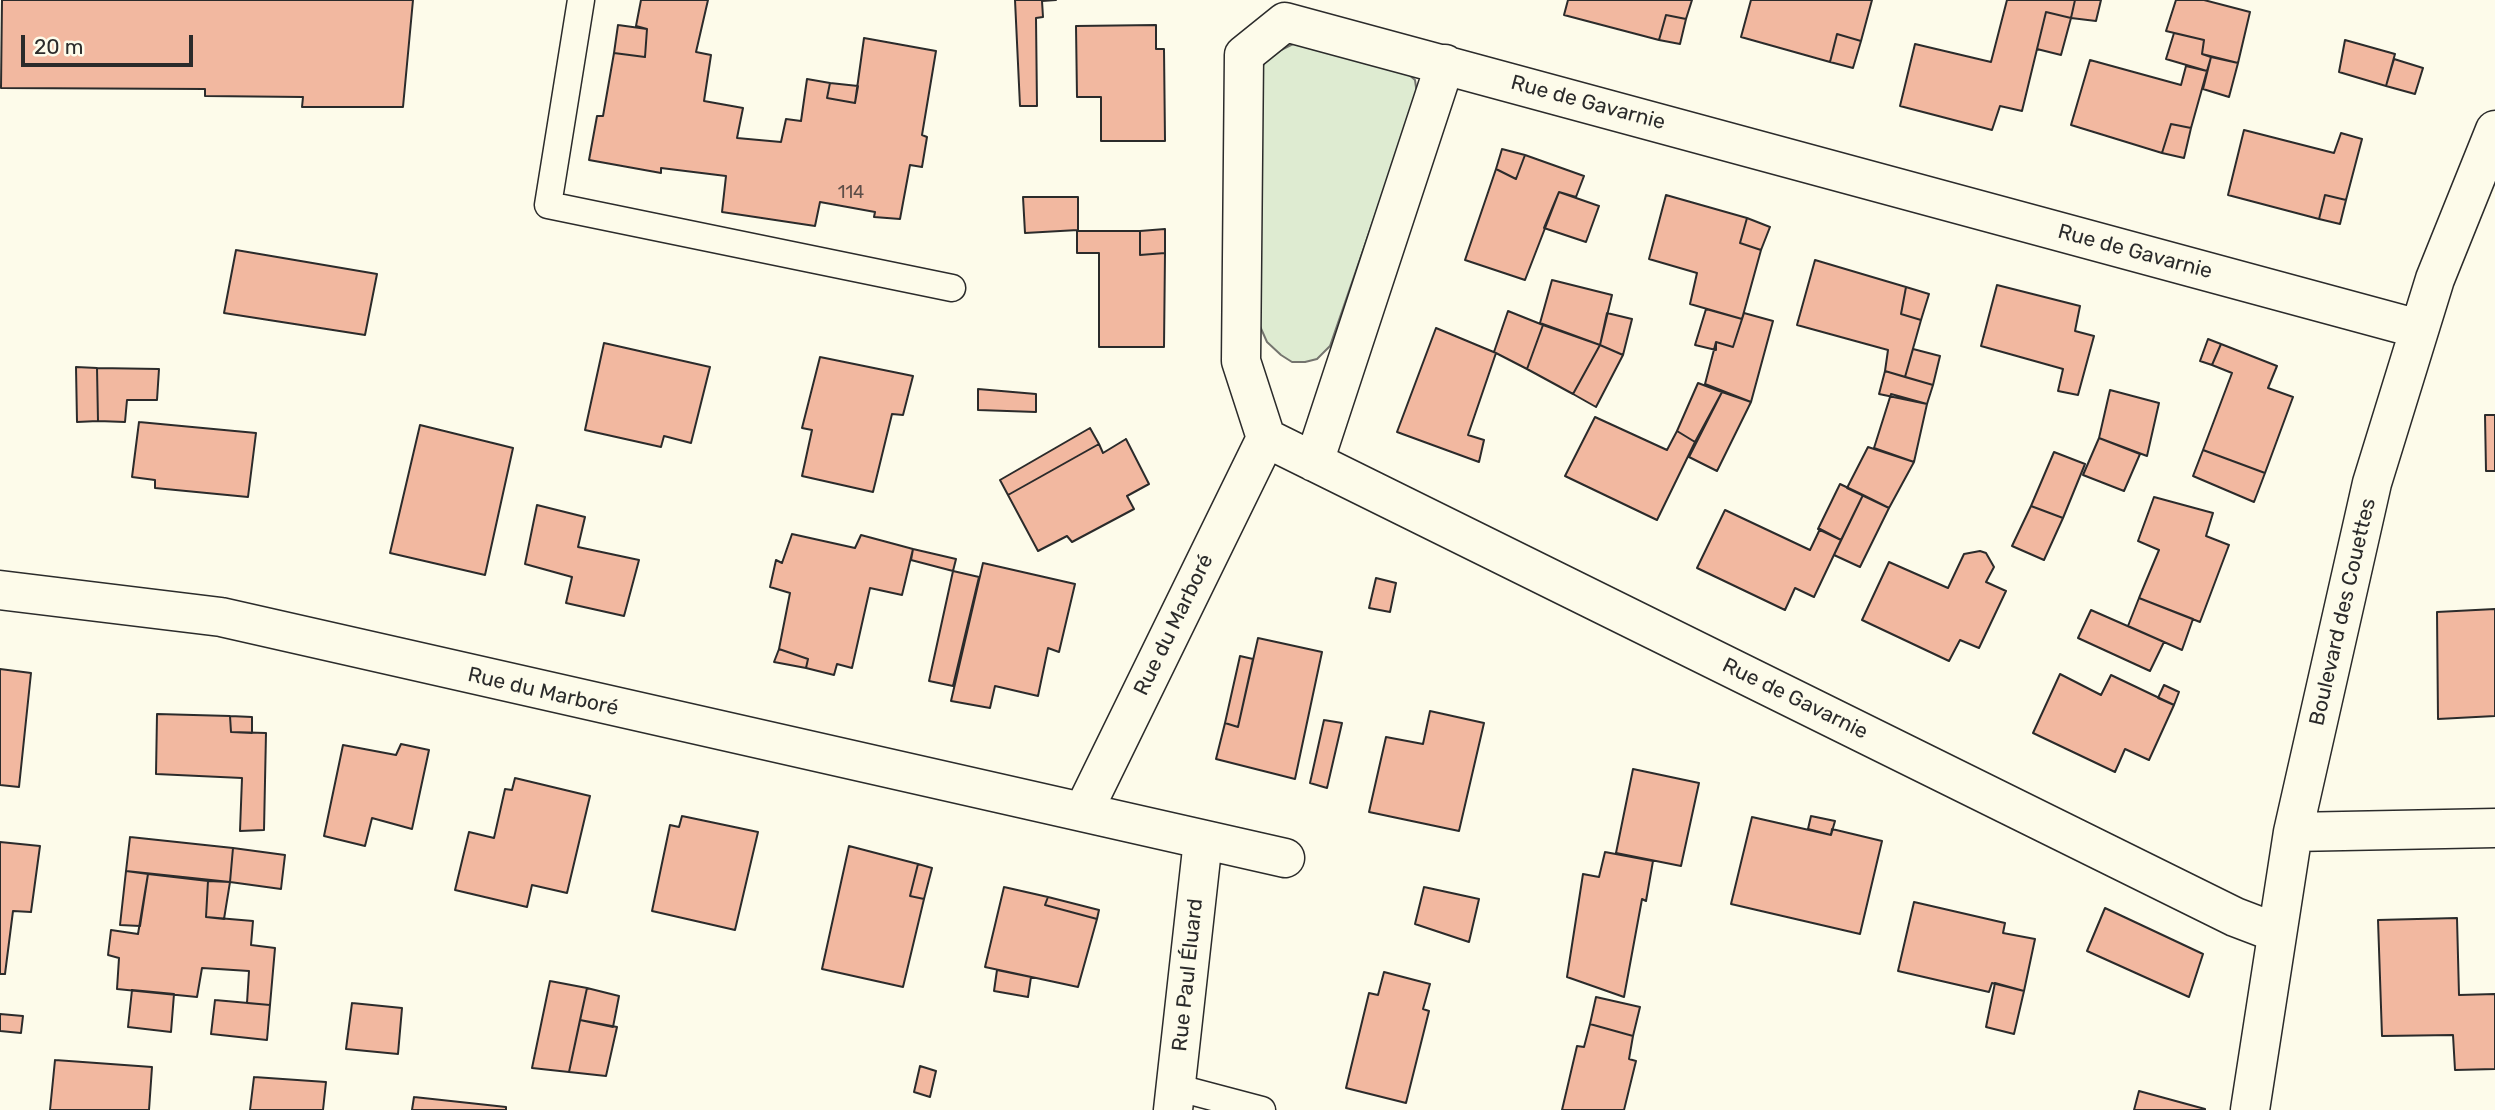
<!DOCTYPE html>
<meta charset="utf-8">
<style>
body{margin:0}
#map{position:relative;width:2495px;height:1110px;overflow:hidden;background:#fdfbea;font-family:Rubik,sans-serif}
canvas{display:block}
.scale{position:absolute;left:21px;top:35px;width:172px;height:32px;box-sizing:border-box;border:4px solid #2b2b2b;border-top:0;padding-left:9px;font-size:21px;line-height:24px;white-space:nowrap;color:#2b2b2b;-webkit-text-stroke:5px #fdfbea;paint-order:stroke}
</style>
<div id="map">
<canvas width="2495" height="1110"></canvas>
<div class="scale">20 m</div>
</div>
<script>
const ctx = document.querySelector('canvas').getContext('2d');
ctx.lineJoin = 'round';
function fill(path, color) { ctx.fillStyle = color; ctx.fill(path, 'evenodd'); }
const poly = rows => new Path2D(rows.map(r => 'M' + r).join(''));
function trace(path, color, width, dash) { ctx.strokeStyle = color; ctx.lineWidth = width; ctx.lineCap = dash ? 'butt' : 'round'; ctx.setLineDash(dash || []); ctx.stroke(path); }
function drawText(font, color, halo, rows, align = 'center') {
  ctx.font = font + ' Rubik,sans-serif'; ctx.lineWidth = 5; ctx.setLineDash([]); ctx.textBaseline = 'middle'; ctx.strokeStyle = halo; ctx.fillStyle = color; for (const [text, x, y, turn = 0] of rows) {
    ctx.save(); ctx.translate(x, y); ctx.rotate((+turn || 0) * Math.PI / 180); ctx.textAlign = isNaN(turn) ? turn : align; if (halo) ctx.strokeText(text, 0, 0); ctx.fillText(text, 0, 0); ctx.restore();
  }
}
const green = poly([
 [1297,42,1406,72,1415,80,1417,94,1330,346,1317,359,1305,362,1292,362,1281,355,1267,342,1259,324,1258,83,1264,63,1281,50,1297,42]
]);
const building = poly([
 [2,0,413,0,403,107,302,107,303,97,205,96,205,89,1,88,2,0],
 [641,0,708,0,696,52,711,55,704,101,743,108,737,138,781,142,786,119,801,121,807,79,830,83,827,98,855,103,864,38,936,51,922,135,927,137,922,167,910,165,900,219,874,217,875,212,820,202,815,226,722,212,726,176,661,168,661,173,589,160,597,116,603,116,614,53,645,57,647,29,636,26,641,0],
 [1015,0,1056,0,1042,1,1043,17,1036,18,1037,106,1020,106,1015,0],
 [1568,0,1692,0,1686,19,1666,15,1659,40,1564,15,1568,0],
 [1751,0,1872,0,1861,41,1837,34,1830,62,1741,37,1751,0],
 [2007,0,2075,0,2071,18,2046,12,2022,111,2000,106,1992,130,1900,106,1915,44,1991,62,2007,0],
 [2075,0,2101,0,2096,21,2071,18,2075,0],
 [2176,0,2204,0,2250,12,2238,63,2202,54,2204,40,2166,31,2176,0],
 [2046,12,2071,18,2061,55,2037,49,2046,12],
 [1666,15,1686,19,1680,44,1659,40,1666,15],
 [618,25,647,29,645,57,614,53,618,25],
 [1156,25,1156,49,1164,49,1165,141,1101,141,1101,97,1077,97,1076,26,1156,25],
 [2174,33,2204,40,2202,54,2211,57,2207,71,2166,59,2174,33],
 [1837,34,1861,41,1853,68,1830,62,1837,34],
 [2345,40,2395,54,2386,86,2339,72,2345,40],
 [2211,57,2238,63,2229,97,2203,89,2211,57],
 [2394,59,2423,68,2415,94,2386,86,2394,59],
 [2090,60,2181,85,2186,66,2207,71,2191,128,2171,124,2162,153,2071,125,2090,60],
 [830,83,858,86,855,103,827,98,830,83],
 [2171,124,2191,128,2184,158,2162,153,2171,124],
 [2244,130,2334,153,2341,133,2362,139,2346,200,2325,195,2319,219,2228,195,2244,130],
 [1502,149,1525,155,1516,179,1496,169,1502,149],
 [1525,155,1584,176,1576,197,1559,192,1525,280,1465,260,1496,169,1516,179,1525,155],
 [1559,192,1599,206,1586,242,1544,228,1559,192],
 [1666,195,1747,218,1740,243,1761,250,1742,319,1690,304,1697,273,1649,259,1666,195],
 [2325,195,2346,200,2340,224,2319,219,2325,195],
 [1023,197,1078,197,1078,230,1025,233,1023,197],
 [1747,218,1770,227,1761,250,1740,243,1747,218],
 [1165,229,1165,253,1140,255,1140,231,1165,229],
 [1077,231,1140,231,1140,255,1165,253,1164,347,1099,347,1099,253,1077,253,1077,231],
 [236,250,377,274,365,335,224,313,236,250],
 [1815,260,1906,287,1901,314,1921,320,1905,377,1885,371,1888,350,1797,325,1815,260],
 [1552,280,1612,295,1600,345,1540,323,1552,280],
 [1997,285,2080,306,2075,331,2094,336,2078,395,2058,391,2063,369,1981,346,1997,285],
 [1906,287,1929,294,1921,320,1901,314,1906,287],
 [1706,309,1742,319,1733,347,1716,342,1716,350,1695,345,1706,309],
 [1508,311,1543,325,1527,369,1494,352,1508,311],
 [1607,313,1632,319,1623,355,1600,345,1607,313],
 [1744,313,1773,321,1751,402,1705,384,1716,342,1733,347,1744,313],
 [1543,325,1600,345,1573,394,1527,369,1543,325],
 [1436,328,1496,353,1468,435,1484,440,1479,462,1397,432,1436,328],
 [2208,339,2221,344,2212,365,2200,361,2208,339],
 [604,343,710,367,691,443,664,436,661,447,585,430,604,343],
 [2221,344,2277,366,2268,388,2293,397,2265,473,2203,450,2232,373,2212,365,2221,344],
 [1600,345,1623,355,1596,407,1573,394,1600,345],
 [1913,349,1940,356,1933,385,1905,377,1913,349],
 [820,357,913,376,903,415,892,414,873,492,802,476,812,430,802,428,820,357],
 [76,367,97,368,98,421,77,422,76,367],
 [97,368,159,369,157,400,127,400,125,422,98,421,97,368],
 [1885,371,1933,385,1927,404,1879,394,1885,371],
 [1698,383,1722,392,1695,442,1677,431,1698,383],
 [978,389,1036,394,1036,412,978,410,978,389],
 [2110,390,2159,403,2147,456,2099,438,2110,390],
 [1722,392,1751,402,1717,471,1689,457,1722,392],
 [1891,394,1927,404,1914,462,1874,448,1891,394],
 [2485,415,2495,415,2495,471,2486,471,2485,415],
 [1595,417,1667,450,1677,431,1695,442,1657,520,1565,476,1595,417],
 [139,422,256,433,248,497,155,488,155,480,132,477,139,422],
 [420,425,513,448,485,575,390,553,420,425],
 [1090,428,1099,444,1008,495,1000,480,1090,428],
 [2099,438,2140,454,2124,491,2083,475,2099,438],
 [1126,439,1149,484,1127,496,1134,509,1072,542,1067,536,1038,551,1008,495,1099,444,1103,453,1126,439],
 [1868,447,1914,462,1889,508,1847,488,1868,447],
 [2203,450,2265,473,2254,502,2193,476,2203,450],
 [2054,452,2085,464,2063,518,2031,506,2054,452],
 [1840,484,1863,495,1841,540,1818,529,1840,484],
 [1863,495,1889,508,1860,567,1834,555,1863,495],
 [2154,497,2213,513,2206,536,2229,545,2200,622,2139,598,2159,550,2138,541,2154,497],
 [537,505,585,517,578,547,639,560,624,616,566,603,572,577,525,564,537,505],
 [2031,506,2063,518,2044,560,2012,546,2031,506],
 [1725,510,1810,550,1820,529,1841,540,1814,597,1795,588,1785,610,1697,568,1725,510],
 [792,534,855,548,861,535,913,549,902,595,870,588,852,668,837,664,834,675,806,668,808,659,779,649,790,593,770,587,776,560,782,563,792,534],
 [913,549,956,559,953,571,911,560,913,549],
 [1980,551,1986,553,1994,567,1986,582,2006,591,1979,648,1960,640,1949,661,1862,620,1889,562,1948,588,1964,554,1980,551],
 [983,563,1075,584,1059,652,1048,648,1038,696,995,686,990,708,951,701,983,563],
 [953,571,979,577,953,686,929,681,953,571],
 [1376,578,1396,583,1390,612,1369,608,1376,578],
 [2139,598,2193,619,2182,650,2128,626,2139,598],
 [2495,609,2495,716,2438,719,2437,612,2495,609],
 [2091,610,2164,642,2150,671,2078,638,2091,610],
 [1258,638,1322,652,1295,779,1216,759,1225,723,1238,727,1258,638],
 [779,649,808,659,806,668,774,662,779,649],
 [1240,656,1253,659,1238,727,1225,723,1240,656],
 [0,669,31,673,19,787,0,785,0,669],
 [2060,674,2101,695,2111,675,2174,705,2149,760,2125,749,2115,772,2033,733,2060,674],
 [2164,685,2179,692,2174,705,2158,698,2164,685],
 [1430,711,1484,723,1459,831,1369,812,1386,737,1423,744,1430,711],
 [157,714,230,716,231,732,266,733,264,830,240,831,242,778,156,774,157,714],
 [230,716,252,717,252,733,231,732,230,716],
 [1324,720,1342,723,1327,788,1310,783,1324,720],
 [401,744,429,750,412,829,372,818,365,846,324,836,343,745,396,755,401,744],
 [1633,769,1699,783,1681,866,1616,853,1633,769],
 [515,778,590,796,567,893,532,885,527,907,455,890,469,832,494,838,505,789,512,790,515,778],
 [682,816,758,832,735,930,652,911,670,825,679,827,682,816],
 [1811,816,1835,821,1831,835,1808,829,1811,816],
 [1752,817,1831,835,1832,829,1882,841,1860,934,1731,904,1752,817],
 [130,837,233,848,230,882,126,871,130,837],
 [0,842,40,846,31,912,13,911,5,974,0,974,0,842],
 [849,846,918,864,910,896,924,899,903,987,822,969,849,846],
 [233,848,285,855,281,889,230,882,233,848],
 [1605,852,1653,861,1646,901,1642,899,1624,997,1567,977,1583,874,1599,877,1605,852],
 [918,864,932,868,924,899,910,896,918,864],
 [126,871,148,874,140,926,120,925,126,871],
 [148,874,208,881,206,917,253,921,251,945,275,948,270,1005,247,1003,249,971,202,968,197,997,117,989,119,958,108,955,111,930,138,934,148,874],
 [208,881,230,882,224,919,206,917,208,881],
 [1004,887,1048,897,1045,905,1097,919,1078,987,985,967,1004,887],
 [1424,887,1479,899,1469,942,1415,924,1424,887],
 [1048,897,1099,910,1097,919,1045,905,1048,897],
 [1914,902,2005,923,2003,933,2035,939,2024,991,1992,983,1989,992,1898,971,1914,902],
 [2105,908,2203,954,2189,997,2087,951,2105,908],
 [2457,918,2459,995,2495,994,2495,1069,2455,1070,2453,1035,2382,1036,2378,920,2457,918],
 [997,970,1031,977,1028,997,994,991,997,970],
 [1384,972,1430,984,1423,1009,1429,1011,1406,1103,1346,1088,1369,993,1378,995,1384,972],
 [550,981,587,988,569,1072,532,1068,550,981],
 [1995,983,2024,991,2014,1034,1986,1027,1995,983],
 [587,988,619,996,613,1027,580,1020,587,988],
 [132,990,174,994,171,1032,128,1027,132,990],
 [1596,997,1640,1007,1633,1036,1590,1024,1596,997],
 [215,1000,270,1005,267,1040,211,1034,215,1000],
 [352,1003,402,1008,398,1054,346,1049,352,1003],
 [0,1014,23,1016,21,1033,0,1031,0,1014],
 [580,1020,617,1027,606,1076,569,1072,580,1020],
 [1590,1024,1633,1036,1629,1059,1636,1061,1624,1110,1562,1110,1577,1046,1584,1047,1590,1024],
 [55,1060,152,1067,149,1110,50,1110,55,1060],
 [920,1066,936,1071,930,1097,914,1092,920,1066],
 [254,1077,326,1082,323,1110,250,1110,254,1077],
 [2139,1091,2205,1109,2205,1110,2134,1110,2139,1091],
 [414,1097,506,1107,506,1110,412,1110,414,1097]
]);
const lane = poly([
 [581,0,548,205,952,288],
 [1175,1087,1262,1110]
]);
const street = poly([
 [1314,462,1445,64],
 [0,590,221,617,1285,858],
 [1083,812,1266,438],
 [2293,832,2495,828],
 [2277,933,2235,917,1266,438,1241,361,1244,55,1285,22,2419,329],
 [1173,1110,1203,840],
 [2250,1110,2293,832,2372,483,2435,279,2495,130]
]);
const numberNames = [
 ["114",851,193]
];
const streetNames = [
 ["Rue de Gavarnie",1588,103,15],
 ["Rue de Gavarnie",2135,252,15],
 ["Boulevard des Couettes",2343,612,-77],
 ["Rue du Marboré",1174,625,-64],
 ["Rue du Marboré",543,692,13],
 ["Rue de Gavarnie",1795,699,26],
 ["Rue Paul Éluard",1188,975,-84]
];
fill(green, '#deebd1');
trace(green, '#74746e', 2);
fill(building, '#f2b8a0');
trace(building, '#2b2b2b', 2);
trace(lane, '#2b2b2b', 29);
trace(street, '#2b2b2b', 41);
trace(lane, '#fdfbea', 26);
trace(street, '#fdfbea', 38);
drawText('18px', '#5d4e48', null, numberNames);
drawText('21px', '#2b2b2b', '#fdfbea', streetNames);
</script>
